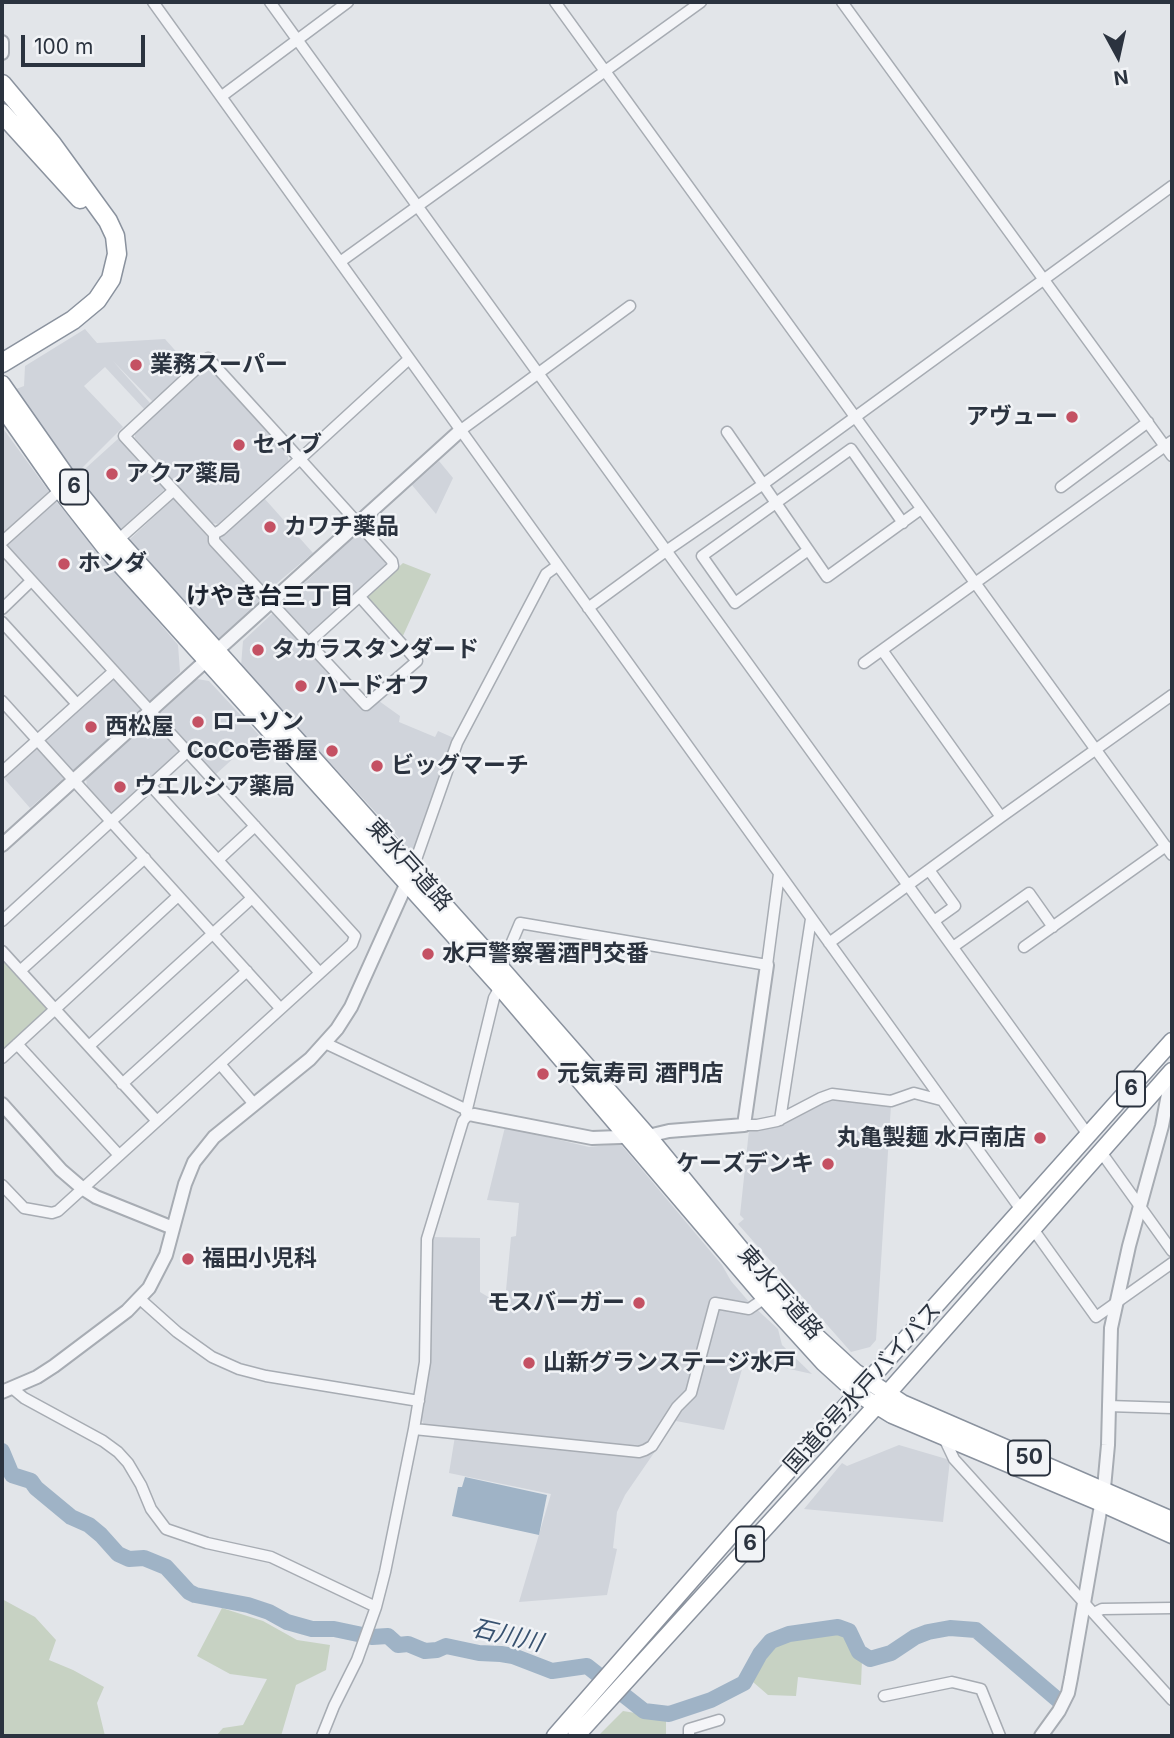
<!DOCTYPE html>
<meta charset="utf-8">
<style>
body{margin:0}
#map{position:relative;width:1174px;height:1738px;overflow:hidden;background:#e2e5e9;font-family:Inter,sans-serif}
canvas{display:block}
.frame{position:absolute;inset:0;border:4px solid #2b333f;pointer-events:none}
.north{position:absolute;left:1083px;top:21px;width:70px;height:70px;-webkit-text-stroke:5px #f1f3f6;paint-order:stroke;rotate:172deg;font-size:19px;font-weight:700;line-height:28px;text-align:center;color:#2b333f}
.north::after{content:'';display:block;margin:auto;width:24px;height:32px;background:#2b333f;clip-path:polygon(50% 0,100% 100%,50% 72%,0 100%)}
.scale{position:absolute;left:21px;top:35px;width:124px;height:32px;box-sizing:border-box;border:4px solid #2b333f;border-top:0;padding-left:9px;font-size:21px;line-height:24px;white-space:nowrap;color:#2b333f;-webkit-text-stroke:5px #f1f3f6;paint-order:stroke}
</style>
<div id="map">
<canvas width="1174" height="1738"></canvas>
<div class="frame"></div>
<div class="north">N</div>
<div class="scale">100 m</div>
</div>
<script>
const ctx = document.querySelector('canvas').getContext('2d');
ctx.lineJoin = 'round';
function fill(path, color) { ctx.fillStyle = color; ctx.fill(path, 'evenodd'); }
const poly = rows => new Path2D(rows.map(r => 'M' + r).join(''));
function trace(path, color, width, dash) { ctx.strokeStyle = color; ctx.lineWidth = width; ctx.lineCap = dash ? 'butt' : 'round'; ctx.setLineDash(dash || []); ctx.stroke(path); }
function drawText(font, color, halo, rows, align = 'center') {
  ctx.font = font + ' Inter,"Noto Sans JP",sans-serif'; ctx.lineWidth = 5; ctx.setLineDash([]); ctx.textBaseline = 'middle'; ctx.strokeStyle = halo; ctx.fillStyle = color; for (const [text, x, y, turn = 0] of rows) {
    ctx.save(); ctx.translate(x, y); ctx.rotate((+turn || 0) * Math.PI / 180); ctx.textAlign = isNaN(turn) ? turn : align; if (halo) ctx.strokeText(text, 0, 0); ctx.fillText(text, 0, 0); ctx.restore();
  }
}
const built = poly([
 [85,329,97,343,165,339,189,366,153,402,113,361,150,403,144,409,105,367,84,386,123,427,76,474,16,389,24,386,25,366],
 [205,369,211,370,288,455,288,461,218,524,211,523,135,438,135,432],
 [2,427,50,493,2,537],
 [119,438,165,489,120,530,76,477],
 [439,461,453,478,436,514,412,485],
 [174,498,263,601,218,645,129,540],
 [264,498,313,553,265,593,219,540],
 [54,499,178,645,180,672,149,704,4,542],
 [357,534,363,536,386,561,386,566,307,638,279,607],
 [274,612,366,712,379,701,400,716,399,722,435,737,438,731,456,739,415,855,241,666,243,641],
 [114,677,144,710,75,774,45,741],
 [197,679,209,681,259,735,215,775,159,714],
 [151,719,181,750,116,811,110,812,87,786,86,779],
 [36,747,40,747,64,772,63,779,30,808,2,776],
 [839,1097,891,1105,876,1340,870,1347,851,1352,738,1224,744,1219,740,1215,749,1130,786,1122,820,1101],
 [505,1127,589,1147,609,1145,618,1141,722,1265,731,1281,750,1303,778,1329,782,1345,812,1374,745,1359,724,1430,676,1421,625,1495,617,1512,613,1548,617,1549,607,1595,519,1602,551,1494,449,1473,456,1430,426,1428,420,1417,429,1359,431,1237,480,1238,480,1292,490,1298,505,1301,511,1237,516,1236,519,1203,487,1200],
 [899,1445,950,1460,943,1522,804,1509,842,1463,847,1466]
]);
const green = poly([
 [403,563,431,574,402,638,369,601,368,595],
 [2,956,46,1004,47,1012,2,1052],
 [2,1599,35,1617,56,1640,49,1660,73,1670,104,1687,97,1703,105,1736,2,1736],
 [222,1608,263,1621,297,1640,330,1645,326,1670,296,1685,281,1736,216,1736,223,1728,243,1725,267,1679,230,1674,197,1656],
 [837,1630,847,1634,862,1660,861,1685,798,1677,796,1696,768,1695,753,1682,761,1660,771,1644,782,1639,809,1633],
 [623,1711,666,1718,666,1736,598,1736]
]);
const water = poly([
 [465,1477,547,1495,539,1535,452,1516,458,1487,462,1487]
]);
const river = poly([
 [2,1451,12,1475,31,1481,36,1488,71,1517,89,1525,101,1535,118,1554,129,1559,144,1558,166,1567,189,1592,195,1595,248,1605,269,1612,287,1622,312,1629,334,1629,372,1637,388,1636,398,1645,408,1644,425,1651,437,1650,446,1646,479,1653,501,1654,513,1656,552,1671,587,1666,644,1711,669,1714,711,1700,744,1683,760,1654,771,1641,789,1634,838,1627,849,1631,859,1652,870,1659,891,1653,915,1637,928,1632,950,1628,976,1630,1058,1700]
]);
const minor = poly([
 [153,2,1022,1211],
 [270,2,1089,1136],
 [555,2,1172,855],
 [842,2,1172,456],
 [222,96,348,2],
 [340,262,701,2],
 [461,430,630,306],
 [727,432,827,577,921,509],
 [1061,487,1148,422],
 [214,534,214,541,366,705,417,661,360,597],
 [118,540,173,491],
 [2,542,60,490],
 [2,548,355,936,352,944,58,1211,52,1213,24,1208,2,1185],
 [807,551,735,603,702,556,851,449,903,523],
 [588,608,666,551,762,485,1172,186],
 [2,609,31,581],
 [2,622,76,703],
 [308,643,393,566,392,561,300,459,208,358,124,436,214,534,221,530,300,459,409,359],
 [882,650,1001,817],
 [864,663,1172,441],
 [2,701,280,1008],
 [2,772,114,671],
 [151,786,320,973],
 [218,860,255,826],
 [413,868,457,743,546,574,557,566],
 [929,870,955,906,934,921],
 [2,921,188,751],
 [829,943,1001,817,1172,695],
 [953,947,1029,893,1053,927],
 [1024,947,1166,846],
 [2,951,156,1120],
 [501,968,520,923,767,965,779,874],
 [20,971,145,858],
 [325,1043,465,1109],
 [17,1044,118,1154],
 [89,1046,252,898],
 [2,1058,178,896],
 [220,1064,254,1104],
 [122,1084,247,971],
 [466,1113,494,998,500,987],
 [780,1120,811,919],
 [744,1125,757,1125,777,1121,821,1098,832,1094,891,1101,914,1093,941,1100],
 [1101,1152,1172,1251],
 [1033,1229,1096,1317,1172,1263],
 [140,1299,177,1332,212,1357,239,1369,266,1376,419,1401],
 [12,1388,24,1398,103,1441,118,1452,128,1463,141,1485,151,1509,166,1529,207,1543,271,1557,376,1607],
 [1108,1406,1172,1408],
 [414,1429,639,1452,645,1450,652,1446,677,1407,691,1393,715,1303,749,1309,765,1298],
 [944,1438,954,1459,1172,1700],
 [1094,1613,1102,1609,1172,1608],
 [884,1696,952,1682,981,1689,1000,1736],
 [322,1736,334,1706,357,1660,376,1607,385,1572,414,1429,425,1362,427,1239,463,1121,467,1116,474,1115],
 [689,1736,689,1729,719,1720]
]);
const tertiary = poly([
 [2,42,2,53],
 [2,845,461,430],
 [2,1104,61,1170,82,1188,96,1197,173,1228],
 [474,1115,592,1138,648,1136,669,1131,744,1125,767,965],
 [2,1392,37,1377,54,1366,127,1311,149,1288,166,1255,185,1184,194,1162,214,1137,310,1059,337,1029,351,1007,410,876],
 [1041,1736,1059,1711,1068,1693,1071,1678,1104,1488,1108,1445,1111,1328,1129,1246,1162,1126,1172,1073]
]);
const trunk = poly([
 [2,384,70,481,118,540,501,968,648,1136,767,1281,816,1336,855,1372,902,1403,1172,1520],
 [2,407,60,490,107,550,500,987,765,1298,824,1363,858,1394,892,1415,1101,1503,1172,1535],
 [555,1736,737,1528,1172,1041],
 [576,1736,887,1394,1172,1071]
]);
const motorway = poly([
 [2,84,52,144,108,221,115,236,117,254,111,279,97,300,73,320,2,363],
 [2,113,80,199]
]);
const markers = [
 [136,365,7,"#c45163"],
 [1072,417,7,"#c45163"],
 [239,445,7,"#c45163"],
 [112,474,7,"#c45163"],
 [270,527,7,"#c45163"],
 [64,564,7,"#c45163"],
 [258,650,7,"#c45163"],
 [301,686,7,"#c45163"],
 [198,722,7,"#c45163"],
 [91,727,7,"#c45163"],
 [332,751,7,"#c45163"],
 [377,766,7,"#c45163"],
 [120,787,7,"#c45163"],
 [428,954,7,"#c45163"],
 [543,1074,7,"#c45163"],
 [1040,1138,7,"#c45163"],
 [828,1164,7,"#c45163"],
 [188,1259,7,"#c45163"],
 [639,1303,7,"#c45163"],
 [529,1363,7,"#c45163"]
];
const shields = [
 [74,487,28],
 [1131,1089,28],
 [1029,1458,42],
 [750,1544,28]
];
const shieldNames = [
 ["6",74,487],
 ["6",1131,1089],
 ["50",1029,1458],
 ["6",750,1544]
];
const poiNames = [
 ["業務スーパー",150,365],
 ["アヴュー",1058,417,"right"],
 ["セイブ",253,445],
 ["アクア薬局",126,474],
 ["カワチ薬品",284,527],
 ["ホンダ",78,564],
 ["タカラスタンダード",272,650],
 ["ハードオフ",315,686],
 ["ローソン",212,722],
 ["西松屋",105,727],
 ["CoCo壱番屋",318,751,"right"],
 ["ビッグマーチ",391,766],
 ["ウエルシア薬局",134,787],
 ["水戸警察署酒門交番",442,954],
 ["元気寿司 酒門店",557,1074],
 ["丸亀製麺 水戸南店",1026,1138,"right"],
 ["ケーズデンキ",814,1164,"right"],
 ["福田小児科",202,1259],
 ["モスバーガー",625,1303,"right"],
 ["山新グランステージ水戸",543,1363]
];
const streetNames = [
 ["東水戸道路",409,865,48],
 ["東水戸道路",780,1293,49],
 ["国道6号水戸バイパス",863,1388,-48]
];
const neighbourhoodNames = [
 ["けやき台三丁目",270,597]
];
const waterNames = [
 ["石川川",507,1636,13]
];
fill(built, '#d0d4db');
fill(green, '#c7d2c3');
fill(water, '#9fb3c6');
trace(river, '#9fb3c6', 16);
trace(minor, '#a7acb3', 13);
trace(tertiary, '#a7acb3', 16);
trace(trunk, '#8a929e', 19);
trace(motorway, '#8a929e', 21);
trace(minor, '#f4f5f8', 10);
trace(tertiary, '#f4f5f8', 12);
trace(trunk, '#fff', 16);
trace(motorway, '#fff', 18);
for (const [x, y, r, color] of markers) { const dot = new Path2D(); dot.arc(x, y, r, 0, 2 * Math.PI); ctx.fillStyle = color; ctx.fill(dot); trace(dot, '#f1f3f6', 2.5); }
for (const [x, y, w] of shields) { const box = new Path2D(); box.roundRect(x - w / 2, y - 17.5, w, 35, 5); ctx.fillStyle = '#f1f3f6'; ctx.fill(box); trace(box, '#2b333f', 2); }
drawText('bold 21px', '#2b333f', null, shieldNames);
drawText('bold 23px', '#2b333f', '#f1f3f6', poiNames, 'left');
drawText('23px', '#2b333f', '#f1f3f6', streetNames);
drawText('bold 24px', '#1d2430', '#f1f3f6', neighbourhoodNames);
drawText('italic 24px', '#385270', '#f1f3f6', waterNames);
</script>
